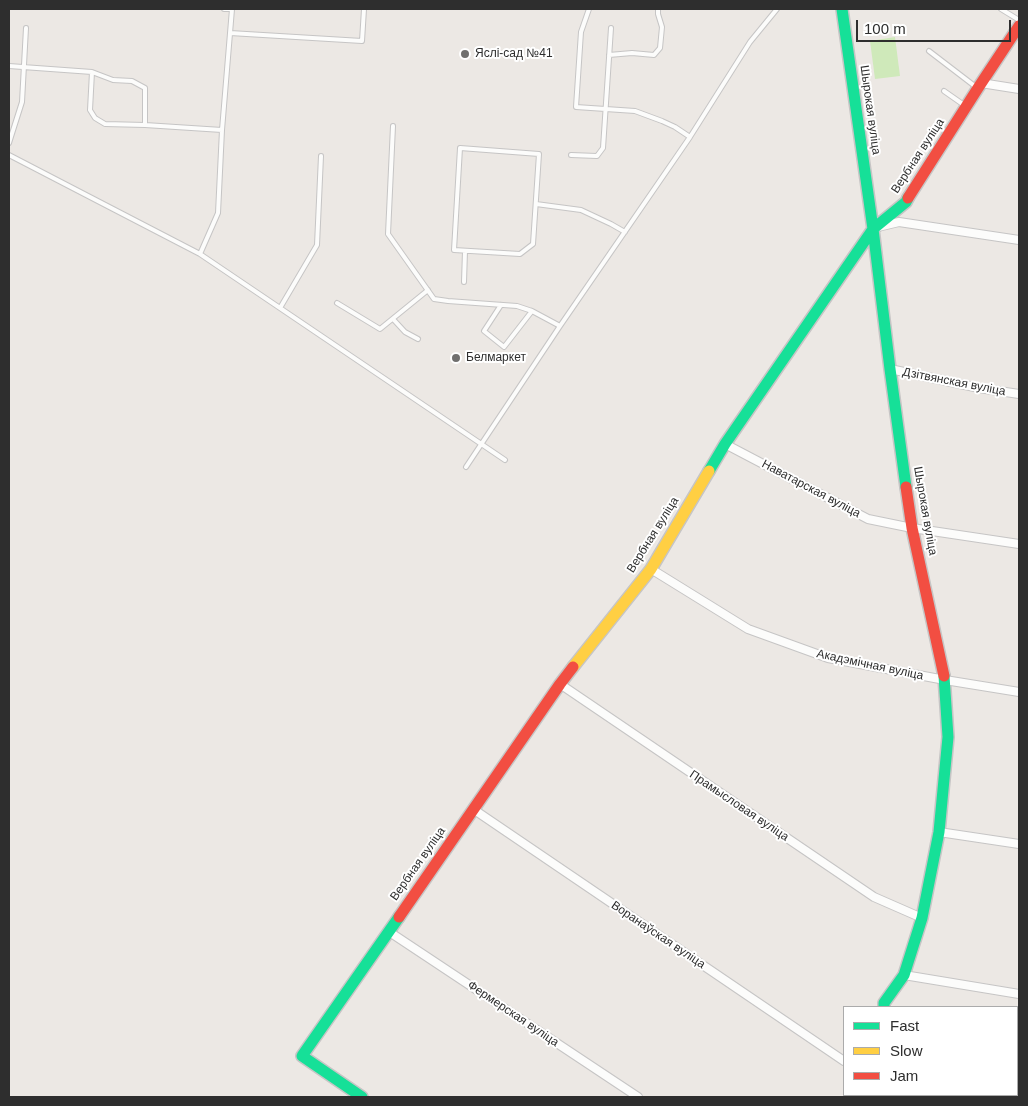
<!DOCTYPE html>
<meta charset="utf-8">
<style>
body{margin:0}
#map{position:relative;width:1028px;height:1106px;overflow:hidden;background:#ece8e4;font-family:Helvetica,sans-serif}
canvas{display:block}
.frame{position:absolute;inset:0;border:10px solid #2e2e2e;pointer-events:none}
.legend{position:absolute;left:843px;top:1006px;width:175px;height:90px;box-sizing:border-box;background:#fff;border:1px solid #ababab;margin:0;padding:6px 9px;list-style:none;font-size:15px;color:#2e2e2e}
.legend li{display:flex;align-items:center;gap:10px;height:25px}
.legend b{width:25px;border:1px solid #ababab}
.scale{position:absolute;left:856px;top:20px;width:155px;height:22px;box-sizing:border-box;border:2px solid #2e2e2e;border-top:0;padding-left:6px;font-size:15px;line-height:18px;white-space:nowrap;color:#2e2e2e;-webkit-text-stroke:4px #fff;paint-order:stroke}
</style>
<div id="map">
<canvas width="1028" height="1106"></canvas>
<div class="frame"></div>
<ul class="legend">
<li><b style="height:6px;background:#16e098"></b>Fast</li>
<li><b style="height:6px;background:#ffcf43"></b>Slow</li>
<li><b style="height:6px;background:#f24e42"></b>Jam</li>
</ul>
<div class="scale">100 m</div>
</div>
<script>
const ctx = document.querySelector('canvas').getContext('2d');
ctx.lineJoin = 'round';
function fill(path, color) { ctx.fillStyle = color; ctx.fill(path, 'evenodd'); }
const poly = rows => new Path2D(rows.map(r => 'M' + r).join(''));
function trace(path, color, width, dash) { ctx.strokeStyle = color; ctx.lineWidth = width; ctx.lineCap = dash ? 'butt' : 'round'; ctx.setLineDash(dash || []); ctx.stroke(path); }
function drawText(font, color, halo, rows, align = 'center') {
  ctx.font = font + ' Helvetica,sans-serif'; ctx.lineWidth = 4; ctx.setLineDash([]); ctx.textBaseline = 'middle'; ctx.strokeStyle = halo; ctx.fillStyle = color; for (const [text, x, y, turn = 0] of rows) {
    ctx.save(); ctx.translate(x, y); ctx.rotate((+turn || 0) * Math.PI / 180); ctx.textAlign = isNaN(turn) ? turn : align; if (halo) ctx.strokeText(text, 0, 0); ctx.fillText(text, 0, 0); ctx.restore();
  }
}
const green = poly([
 [895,37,900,76,875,79,870,41]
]);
const lane = poly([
 [224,9,232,9],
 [589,9,581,32,576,107,635,111,662,121,675,127,690,137],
 [1001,9,1019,20],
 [230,33,362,41,364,9],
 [929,51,976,87],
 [609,55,632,53,654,55,660,48,662,27,658,14,658,9],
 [9,66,92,72,113,80,132,81,145,88,145,125,222,130],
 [92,72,90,110,95,118,105,124,145,125],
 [944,91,964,105],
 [393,126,388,234,434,299,448,301,517,306,532,311,560,326],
 [9,143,22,102,26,28],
 [460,148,539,154,533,244,520,254,454,250,460,148],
 [9,155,200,254,505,460],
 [571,155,597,156,603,148,611,28],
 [536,204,581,210,611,224,625,232],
 [200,254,218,213,222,130,232,9],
 [464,282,465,251],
 [337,303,380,329,428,290],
 [501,305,484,331,504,347,532,311],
 [280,308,317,245,321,156],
 [393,319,405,332,418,339],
 [466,467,560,326,690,137,750,42,777,9]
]);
const street = poly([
 [981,83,1019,89],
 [878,227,899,222,1019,240],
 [890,369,979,388,1019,394],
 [725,444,868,519,912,528,1019,544],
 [651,569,748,629,828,658,945,680,1019,692],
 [560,684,874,897,922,918],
 [473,809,844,1061],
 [939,832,1019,844],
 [388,931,638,1097],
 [904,975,1019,994],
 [868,1097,869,1095]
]);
const fast = poly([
 [842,9,873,229,890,369,906,487],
 [709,471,725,444,873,229,906,202,908,198],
 [884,1007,884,1003,904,975,922,918,939,832,948,737,944,676],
 [362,1097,302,1056,399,917]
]);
const slow = poly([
 [573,667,651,569,709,471]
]);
const jam = poly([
 [908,198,978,88,1019,26],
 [906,487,912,528,944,676],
 [399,917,560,684,573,667]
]);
const markers = [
 [465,54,5,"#706f6e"],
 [456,358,5,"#706f6e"]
];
const poiNames = [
 ["Яслі-сад №41",475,54],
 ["Белмаркет",466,358]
];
const streetNames = [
 ["Шырокая вуліца",870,110,82],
 ["Вербная вуліца",918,156,-57],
 ["Дзітвянская вуліца",954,382,11],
 ["Наватарская вуліца",811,489,28],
 ["Шырокая вуліца",925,511,80],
 ["Вербная вуліца",653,535,-58],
 ["Акадэмічная вуліца",870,665,12],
 ["Прамысловая вуліца",739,806,34],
 ["Вербная вуліца",418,864,-55],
 ["Воранаўская вуліца",658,935,34],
 ["Фермерская вуліца",513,1014,34]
];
fill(green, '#cfe9ba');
trace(lane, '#c6c5c5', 6);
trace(street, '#c6c5c5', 10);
trace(fast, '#c6c5c5', 14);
trace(slow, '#c6c5c5', 14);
trace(jam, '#c6c5c5', 14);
trace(lane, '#fcfcfb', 4);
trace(street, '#fcfcfb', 8);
trace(fast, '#16e098', 11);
trace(slow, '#ffcf43', 11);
trace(jam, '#f24e42', 11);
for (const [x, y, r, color] of markers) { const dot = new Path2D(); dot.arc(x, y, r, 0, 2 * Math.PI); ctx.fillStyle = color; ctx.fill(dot); trace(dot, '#fff', 2); }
drawText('12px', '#2e2e2e', '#fff', poiNames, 'left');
drawText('12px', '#2e2e2e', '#fff', streetNames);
</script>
